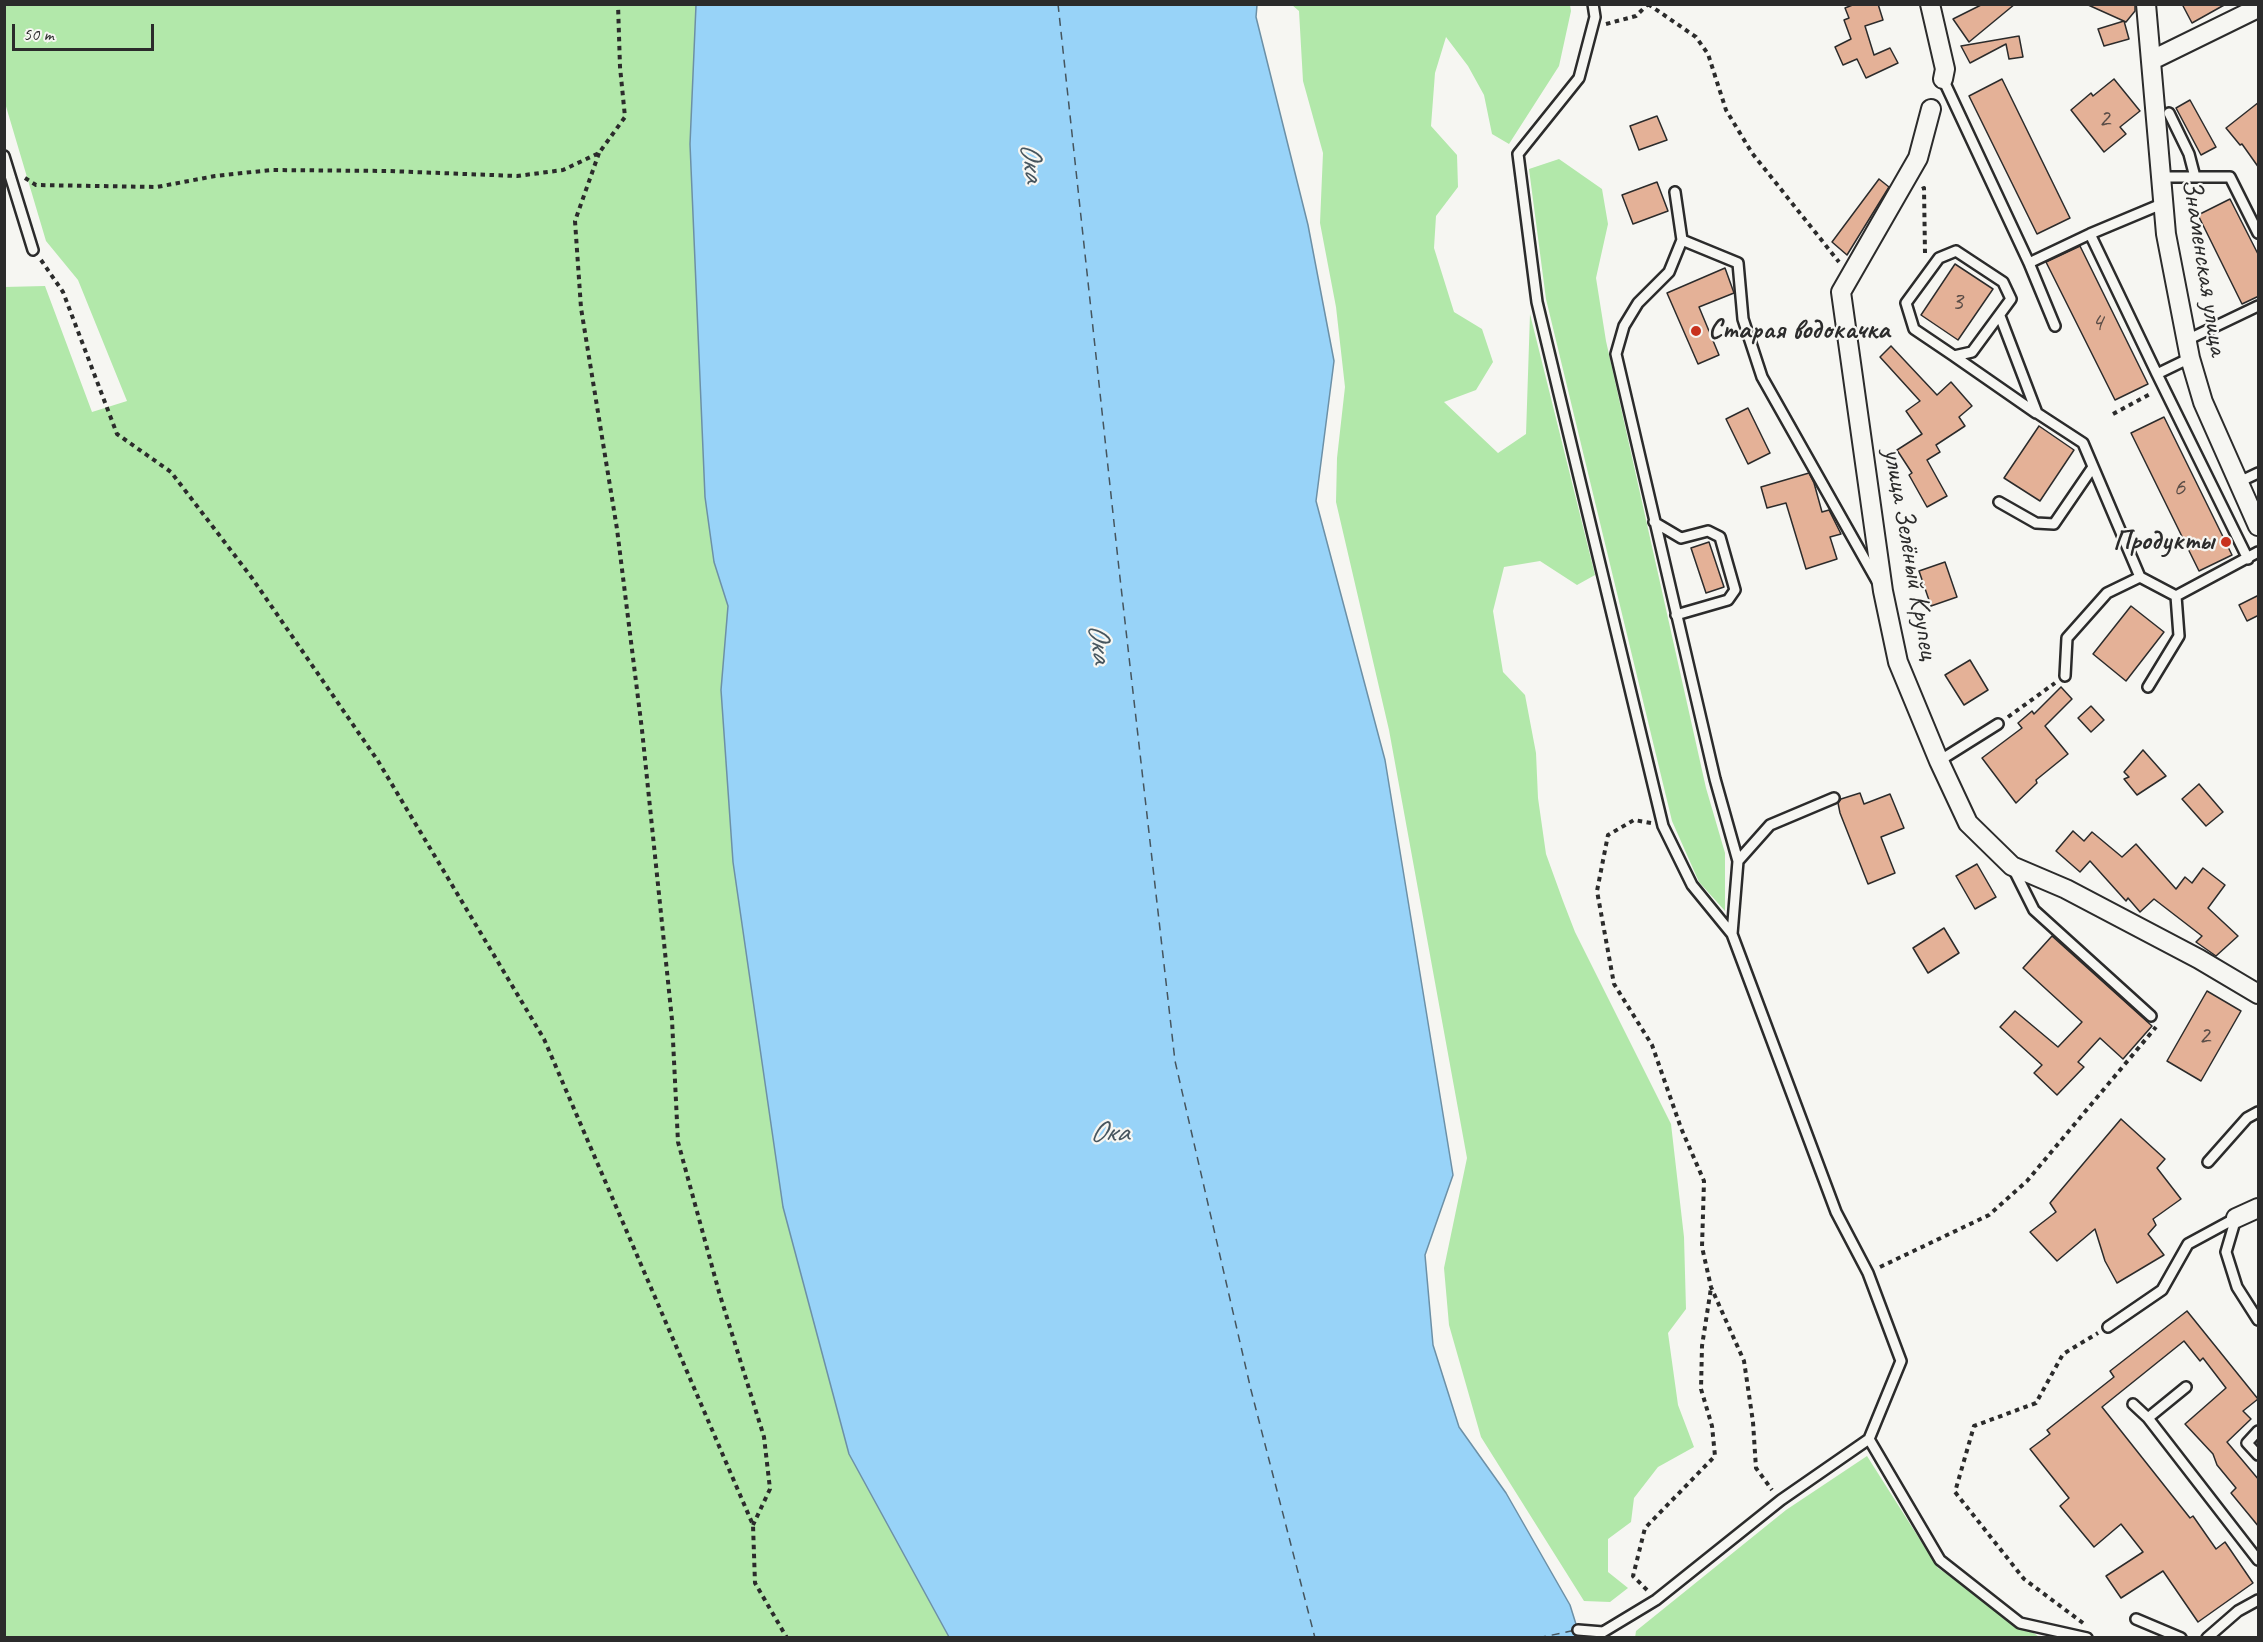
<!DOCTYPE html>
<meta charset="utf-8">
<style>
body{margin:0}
#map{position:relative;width:2263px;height:1642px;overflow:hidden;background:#f6f6f2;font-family:Caveat,sans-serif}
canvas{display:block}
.frame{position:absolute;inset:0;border:6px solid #2b2b2b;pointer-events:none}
.scale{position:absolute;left:12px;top:24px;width:142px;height:27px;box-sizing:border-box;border:3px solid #2b2b2b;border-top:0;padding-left:8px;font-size:18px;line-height:21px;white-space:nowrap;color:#2b2b2b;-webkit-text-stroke:4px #f6f6f2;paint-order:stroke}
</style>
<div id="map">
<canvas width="2263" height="1642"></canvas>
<div class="frame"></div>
<div class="scale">50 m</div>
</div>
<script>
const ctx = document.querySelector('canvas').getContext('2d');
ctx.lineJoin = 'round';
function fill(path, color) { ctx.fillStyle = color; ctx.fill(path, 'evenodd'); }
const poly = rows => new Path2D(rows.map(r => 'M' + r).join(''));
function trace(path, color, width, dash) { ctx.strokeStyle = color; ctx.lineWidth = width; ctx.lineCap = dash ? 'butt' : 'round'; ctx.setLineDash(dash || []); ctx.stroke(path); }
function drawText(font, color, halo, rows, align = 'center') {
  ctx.font = font + ' Caveat,sans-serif'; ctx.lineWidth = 4.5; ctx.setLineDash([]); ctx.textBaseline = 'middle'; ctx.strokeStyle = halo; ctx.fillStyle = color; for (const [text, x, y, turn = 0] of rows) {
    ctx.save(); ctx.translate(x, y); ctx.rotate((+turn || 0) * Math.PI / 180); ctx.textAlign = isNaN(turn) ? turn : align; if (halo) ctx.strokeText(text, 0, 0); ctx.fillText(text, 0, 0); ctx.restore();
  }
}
const green = poly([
 [5,5,696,5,690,144,714,562,728,606,721,690,733,862,783,1207,849,1454,949,1637,5,1637,4,287,45,286,92,412,127,401,78,280,46,241,5,103],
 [1570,5,1571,11,1559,66,1509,144,1492,134,1484,95,1468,66,1446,37,1435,73,1431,126,1457,155,1458,187,1436,216,1434,248,1454,312,1482,329,1493,362,1476,390,1444,402,1498,453,1526,434,1530,314,1595,575,1577,585,1540,561,1504,567,1493,611,1503,672,1525,695,1536,753,1538,798,1546,854,1563,901,1575,932,1671,1124,1684,1237,1686,1309,1668,1333,1678,1405,1694,1447,1658,1467,1634,1498,1631,1522,1608,1539,1608,1572,1628,1588,1610,1602,1584,1601,1481,1437,1449,1325,1444,1268,1467,1158,1389,730,1336,502,1337,458,1345,387,1336,307,1320,223,1323,153,1303,81,1299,11,1292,5],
 [1559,159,1602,189,1608,224,1596,278,1606,341,1706,788,1725,853,1725,911,1699,882,1672,821,1546,299,1529,169],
 [1867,1456,1938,1568,2038,1636,2044,1637,1635,1638,1636,1631,1786,1510]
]);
const water = poly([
 [696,5,1257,5,1256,17,1308,225,1334,361,1316,501,1385,760,1453,1175,1425,1255,1433,1345,1459,1427,1506,1493,1570,1605,1580,1637,949,1637,849,1454,783,1207,733,862,721,690,728,606,714,562,705,497,690,144,696,5]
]);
const ferry = poly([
 [1058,4,1119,569,1175,1061,1251,1390,1315,1638],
 [1538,1638,1576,1630]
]);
const building = poly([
 [1855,4,1878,4,1883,20,1865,26,1874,55,1890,48,1898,63,1866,78,1857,59,1843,65,1835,47,1851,39,1844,20,1849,18,1845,8,1855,4],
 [1983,4,2015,4,1969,42,1953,19,1983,4],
 [2086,4,2135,4,2135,11,2126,22,2086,4],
 [2182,4,2226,4,2192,23,2182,4],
 [2124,21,2129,39,2104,46,2098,29,2124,21],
 [2019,36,2023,57,2009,59,2006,44,1970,63,1961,46,2019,36],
 [2002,79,2070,218,2037,234,1969,96,2002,79],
 [2114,79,2140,111,2120,127,2126,134,2104,152,2071,110,2091,93,2093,96,2114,79],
 [2190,100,2216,147,2201,155,2176,108,2190,100],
 [2259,102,2259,168,2242,144,2240,145,2226,128,2259,102],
 [1657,116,1667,140,1639,150,1630,126,1657,116],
 [1879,179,1889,187,1847,255,1832,242,1879,179],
 [1657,182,1668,211,1633,224,1622,195,1657,182],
 [2230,199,2259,256,2259,296,2242,304,2198,215,2230,199],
 [2080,246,2148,384,2115,400,2046,262,2080,246],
 [1955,264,1993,289,1958,340,1921,315,1955,264],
 [1725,268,1734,293,1699,307,1719,355,1698,364,1667,293,1725,268],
 [1891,346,1937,395,1951,382,1972,406,1959,417,1965,426,1936,445,1940,452,1927,460,1947,496,1927,507,1909,475,1912,473,1897,450,1922,434,1906,411,1920,401,1880,357,1891,346],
 [1748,408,1770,453,1748,464,1726,419,1748,408],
 [2164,417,2232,555,2199,571,2131,433,2164,417],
 [2039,426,2074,450,2040,501,2004,478,2039,426],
 [1809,473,1814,483,1822,512,1829,510,1841,534,1830,537,1837,559,1806,569,1786,503,1767,508,1761,487,1809,473],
 [1709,542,1724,587,1706,593,1691,548,1709,542],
 [1945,562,1957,597,1931,606,1919,571,1945,562],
 [2259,595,2259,615,2247,621,2239,605,2259,595],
 [2131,606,2164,632,2126,681,2093,654,2131,606],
 [1970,660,1988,690,1964,705,1945,675,1970,660],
 [2061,687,2072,699,2045,726,2068,754,2036,780,2037,783,2016,803,1982,758,2022,728,2018,723,2032,711,2034,714,2061,687],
 [2091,706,2104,720,2091,732,2078,718,2091,706],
 [2143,750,2166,776,2137,795,2124,779,2129,777,2124,772,2143,750],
 [2199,784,2223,812,2206,826,2182,799,2199,784],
 [1860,793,1864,804,1890,794,1904,828,1881,837,1895,873,1868,884,1840,813,1838,803,1841,799,1860,793],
 [2073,831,2084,841,2092,832,2122,857,2136,844,2176,889,2185,877,2192,883,2203,868,2225,885,2208,908,2238,936,2216,956,2196,942,2202,936,2154,899,2140,912,2128,898,2126,901,2090,861,2080,872,2056,851,2073,831],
 [1977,864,1996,897,1975,909,1956,876,1977,864],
 [1944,928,1959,953,1928,973,1913,948,1944,928],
 [2052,936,2152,1026,2123,1059,2100,1038,2078,1062,2084,1067,2057,1095,2034,1073,2042,1065,2000,1027,2015,1011,2058,1047,2082,1022,2023,968,2052,936],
 [2207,991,2241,1011,2201,1081,2167,1061,2207,991],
 [2121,1119,2165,1159,2157,1168,2181,1199,2153,1219,2156,1225,2148,1234,2164,1255,2117,1283,2105,1261,2095,1229,2057,1261,2030,1232,2056,1212,2050,1203,2121,1119],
 [2187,1311,2258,1399,2243,1411,2251,1419,2227,1442,2259,1480,2259,1527,2231,1493,2236,1488,2217,1465,2213,1454,2185,1424,2226,1388,2203,1358,2200,1361,2184,1341,2102,1407,2190,1518,2193,1516,2216,1549,2225,1542,2253,1583,2198,1622,2163,1571,2121,1598,2106,1576,2143,1552,2121,1524,2094,1547,2060,1506,2069,1498,2030,1449,2050,1434,2047,1430,2114,1377,2110,1371,2187,1311]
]);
const path = poly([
 [1648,4,1696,37,1708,54,1726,110,1752,153,1839,262],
 [1606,24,1636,16,1648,4],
 [599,153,575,221,581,308,617,529,642,730,672,1020,678,1142,719,1292,764,1437,770,1489,753,1525],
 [25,178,36,185,157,187,215,176,271,170,388,171,517,176,563,170,599,153,625,117,620,67,618,4],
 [1922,189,1924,188,1925,253],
 [41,260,63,292,117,434,171,472,252,578,378,761,544,1039,753,1525,755,1583,787,1638],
 [2113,414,2152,393],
 [2008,717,2055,683],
 [1651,823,1634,820,1608,835,1597,891,1614,984,1652,1045,1681,1128,1704,1181,1702,1247,1711,1287,1744,1361,1753,1422,1756,1468,1772,1490],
 [1880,1267,1989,1215,2027,1181,2156,1027],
 [1647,1590,1633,1576,1645,1528,1715,1456,1712,1426,1701,1389,1702,1346,1711,1288],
 [2083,1623,2024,1579,1955,1492,1974,1426,2036,1403,2063,1354,2098,1333]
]);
const service = poly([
 [1593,4,1595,17,1579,78,1518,154,1537,302,1663,826,1692,885,1732,934],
 [1943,79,2029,263,2090,234,2157,374],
 [2169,113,2189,154,2195,177],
 [4,156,33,250],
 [2162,177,2230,177,2258,233],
 [1675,192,1682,240,1669,272,1638,303,1624,326,1616,354,1715,779,1738,861],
 [2090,234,2164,203],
 [1682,240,1738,263,1743,319,1762,377,1877,581],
 [1956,251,2003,282,2011,299,1972,352,1954,356,1914,329,1906,303,1939,258,1956,251],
 [2029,263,2055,326],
 [2000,316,2037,413,2083,443,2140,577,2176,596,2258,552],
 [2187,340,2258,306],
 [1954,356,2036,413],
 [2190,358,2157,374,2248,559],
 [2239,482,2258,473],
 [1999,502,2036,523,2054,524,2093,467],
 [1654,522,1681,538,1708,531,1720,537,1735,590,1728,600,1676,615],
 [2065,676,2067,638,2107,593,2140,577],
 [2148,687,2179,636,2176,596],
 [1939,761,1998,724],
 [1834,798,1770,825,1738,861,1732,934,1836,1212,1868,1273,1901,1361,1869,1439,1940,1560,2020,1623,2087,1638],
 [2013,868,2034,910,2151,1016],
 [2208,1162,2247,1118,2258,1112],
 [2236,1218,2226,1252,2237,1287,2258,1320],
 [2108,1327,2162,1290,2188,1244,2236,1218],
 [2133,1404,2148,1418,2186,1387],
 [2148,1418,2258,1560],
 [2258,1431,2247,1443,2258,1455],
 [2136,1619,2181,1638],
 [1578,1630,1603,1632,1656,1600,1781,1500,1869,1439],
 [2207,1638,2238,1611,2258,1600]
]);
const minor = poly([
 [1930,4,1945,69,1943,79],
 [2146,4,2166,234,2190,358,2203,402,2258,526],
 [2152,60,2258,8],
 [1931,109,1918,158,1841,292,1883,591,1898,662,1939,761,1968,823,2012,866,2066,889,2199,959,2258,994],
 [2236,1218,2258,1208]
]);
const markers = [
 [1696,331,6,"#c8321e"],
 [2226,542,6,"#c8321e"]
];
const numberNames = [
 ["2",2104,119],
 ["3",1957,302],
 ["4",2097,323],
 ["6",2179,488],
 ["2",2204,1036]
];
const streetNames = [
 ["Знаменская улица",2204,267,81],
 ["улица Зелёный Крупец",1910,554,80]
];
const poiNames = [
 ["Старая водокачка",1708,331],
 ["Продукты",2214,542,"right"]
];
const waterNames = [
 ["Ока",1031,162,82],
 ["Ока",1099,643,82],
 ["Ока",1109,1133]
];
fill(green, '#b2e8aa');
fill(water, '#98d3f8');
trace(water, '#6c90a6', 1.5);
trace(ferry, '#46555e', 1.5, [8, 6]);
fill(building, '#e4b197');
trace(building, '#2b2b2b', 1.5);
trace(service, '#2b2b2b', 14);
trace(minor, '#2b2b2b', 22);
trace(path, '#2b2b2b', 4, [4.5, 4.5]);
trace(service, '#f6f6f2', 9);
trace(minor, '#f6f6f2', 18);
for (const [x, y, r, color] of markers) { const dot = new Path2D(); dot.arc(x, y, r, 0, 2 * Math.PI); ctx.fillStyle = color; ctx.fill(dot); trace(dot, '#f6f6f2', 2); }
drawText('26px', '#594c46', null, numberNames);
drawText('28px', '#2b2b2b', '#f6f6f2', streetNames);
drawText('bold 28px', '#2b2b2b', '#f6f6f2', poiNames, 'left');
drawText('italic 30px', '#46555e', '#f6f6f2', waterNames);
</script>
